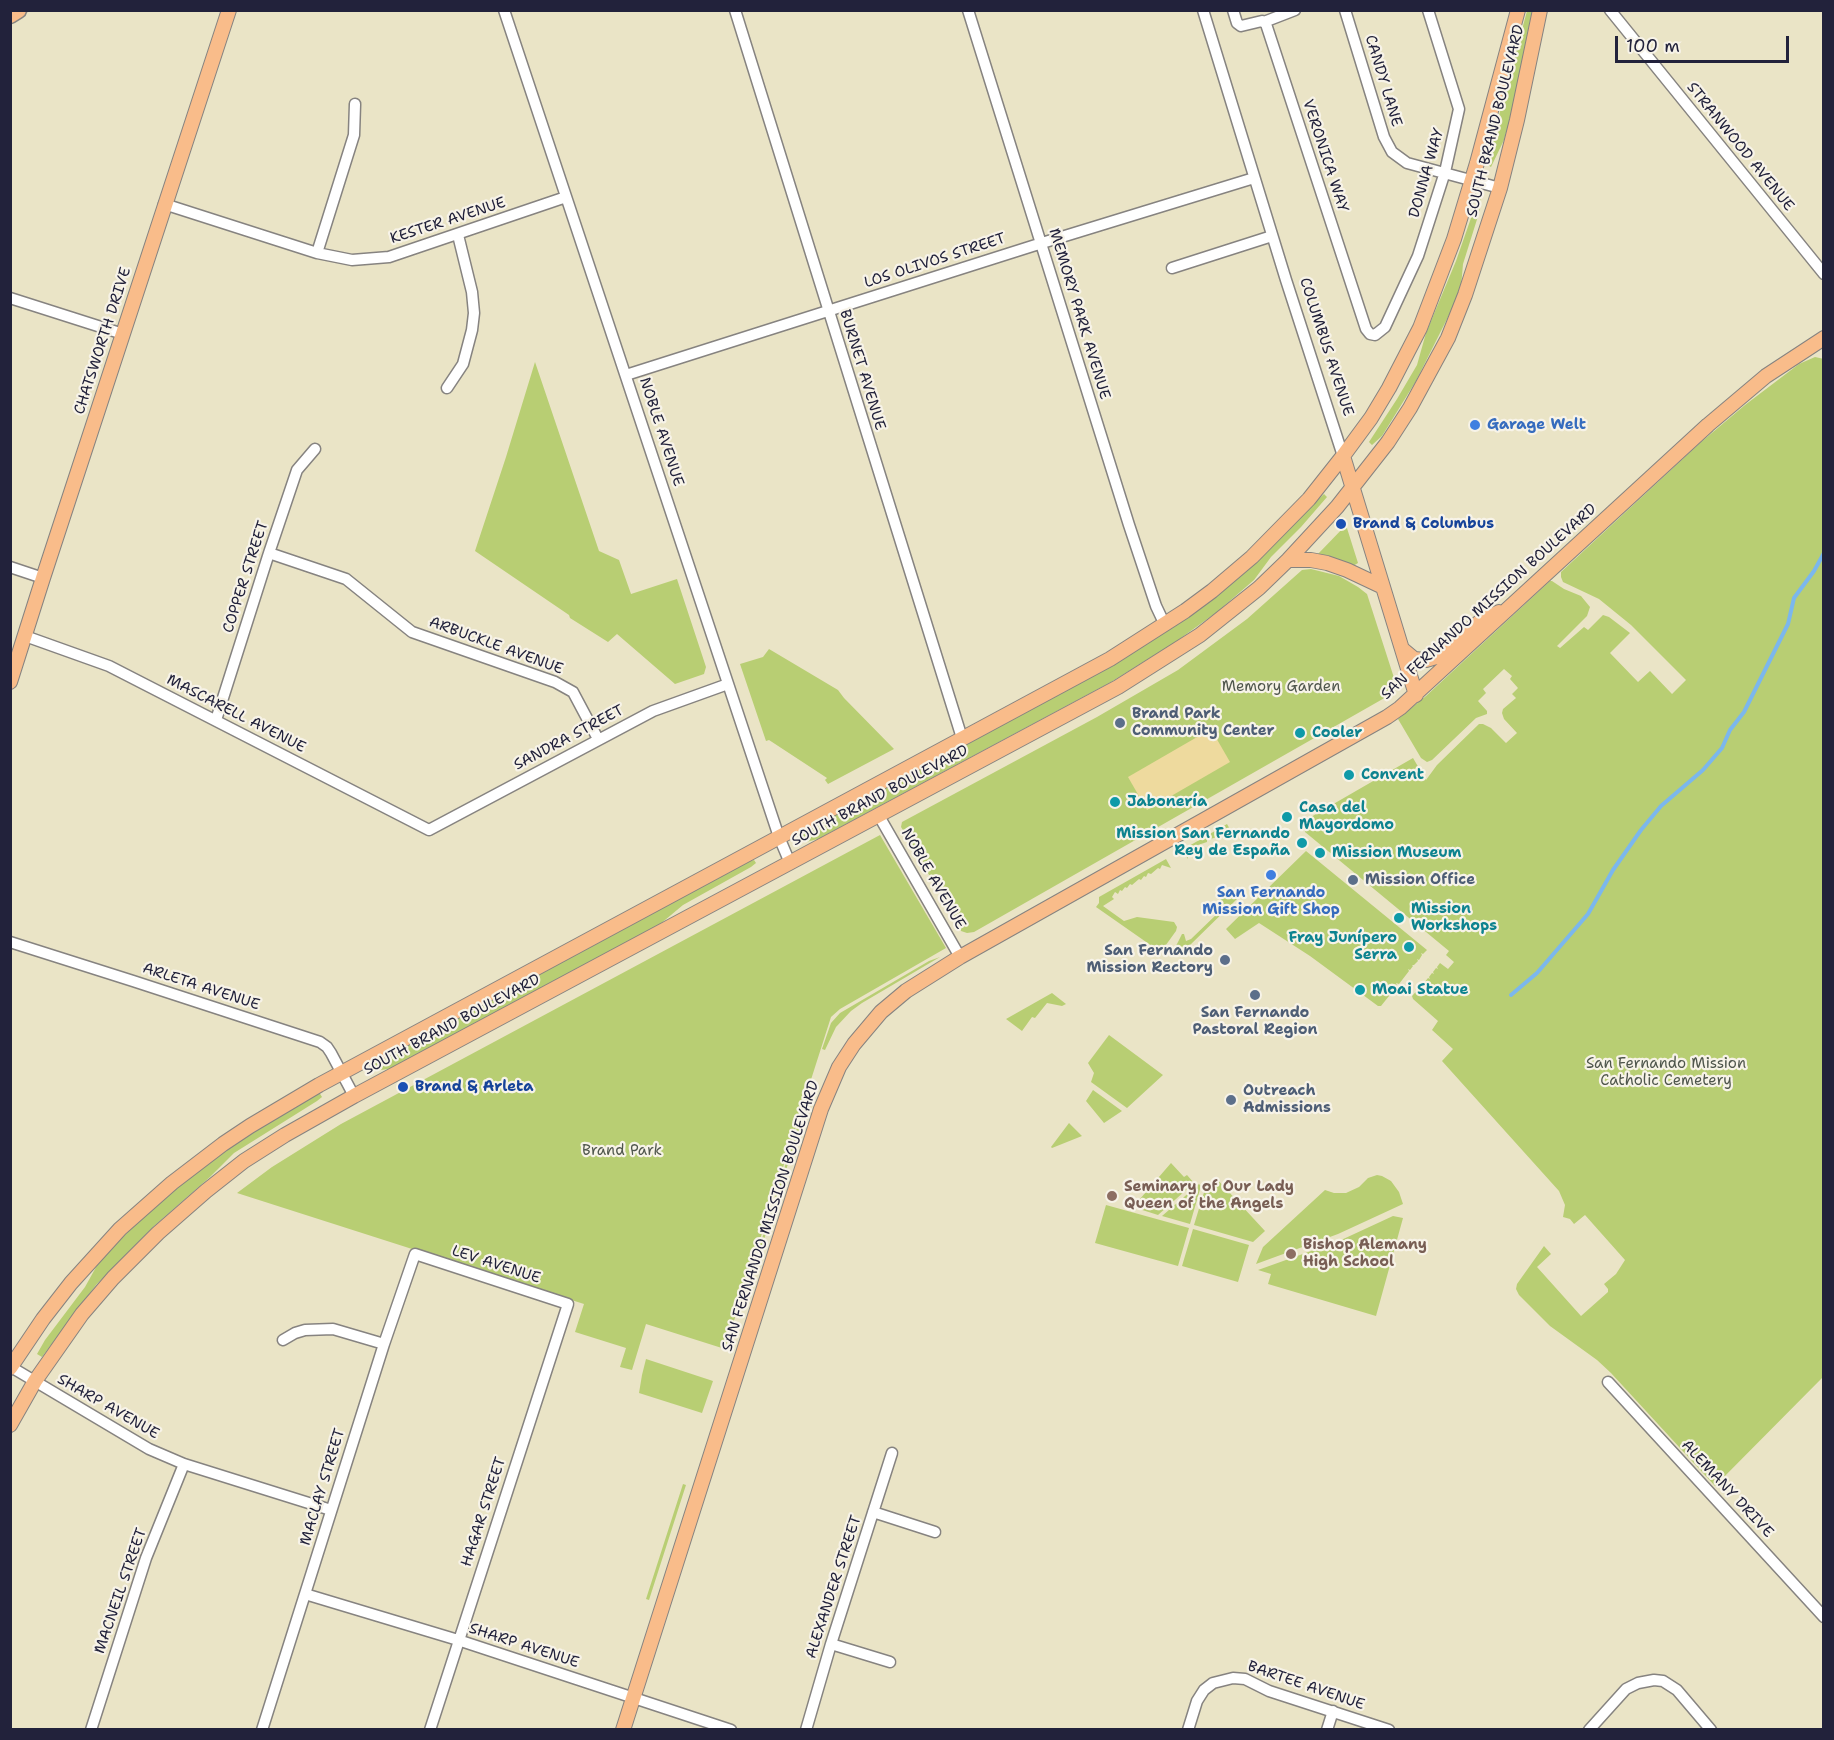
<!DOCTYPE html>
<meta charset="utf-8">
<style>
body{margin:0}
#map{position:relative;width:1834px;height:1740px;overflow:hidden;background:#eae4c6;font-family:"Shantell Sans",sans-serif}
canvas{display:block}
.frame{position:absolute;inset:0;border:12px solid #22223b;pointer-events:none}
.scale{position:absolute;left:1615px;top:36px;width:174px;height:27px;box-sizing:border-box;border:3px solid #22223b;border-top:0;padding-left:8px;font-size:18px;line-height:21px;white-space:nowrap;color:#22223b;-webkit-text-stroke:4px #f7f3e8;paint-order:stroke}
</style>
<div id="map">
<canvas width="1834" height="1740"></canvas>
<div class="frame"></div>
<div class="scale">100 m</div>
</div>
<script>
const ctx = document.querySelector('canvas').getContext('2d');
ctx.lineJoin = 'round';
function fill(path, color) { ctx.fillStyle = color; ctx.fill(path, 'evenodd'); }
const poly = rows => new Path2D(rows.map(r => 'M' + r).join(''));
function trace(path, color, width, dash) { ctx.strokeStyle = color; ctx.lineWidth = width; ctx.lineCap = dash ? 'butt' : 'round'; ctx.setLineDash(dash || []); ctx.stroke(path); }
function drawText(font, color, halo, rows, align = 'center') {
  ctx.font = font + ' "Shantell Sans",sans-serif'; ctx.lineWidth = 4.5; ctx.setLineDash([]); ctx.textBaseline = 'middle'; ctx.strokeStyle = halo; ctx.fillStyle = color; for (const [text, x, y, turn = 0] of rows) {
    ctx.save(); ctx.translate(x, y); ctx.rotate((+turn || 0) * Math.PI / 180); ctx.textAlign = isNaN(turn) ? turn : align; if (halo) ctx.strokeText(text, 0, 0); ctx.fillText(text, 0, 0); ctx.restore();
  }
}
const green = poly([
 [1527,11,1532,11,1511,115,1504,140,1491,167,1486,164],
 [1478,198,1481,199,1479,213,1463,264,1461,287,1451,311,1416,381,1382,436,1372,445,1369,442,1397,399,1417,365,1426,333,1456,261],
 [1815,357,1824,359,1823,1377,1715,1486,1611,1373,1597,1360,1550,1326,1519,1295,1516,1289,1517,1284,1544,1246,1551,1254,1537,1267,1581,1316,1608,1292,1608,1289,1604,1284,1616,1274,1625,1260,1585,1215,1574,1224,1570,1219,1563,1217,1565,1205,1559,1191,1442,1061,1453,1049,1432,1030,1438,1021,1413,999,1412,996,1423,984,1425,985,1424,983,1428,978,1430,979,1429,977,1432,973,1434,974,1433,972,1436,968,1438,969,1437,967,1440,963,1448,969,1454,962,1446,955,1449,951,1305,832,1304,821,1413,758,1426,780,1437,765,1479,724,1483,724,1491,728,1506,743,1517,733,1504,719,1502,713,1503,709,1516,698,1512,694,1518,688,1510,679,1512,676,1504,669,1483,689,1486,693,1478,701,1487,711,1487,714,1476,718,1432,760,1427,762,1421,758,1398,719,1426,696,1550,581,1552,581,1564,589,1581,596,1590,607,1587,616,1557,646,1560,648,1584,627,1588,630,1603,615,1609,617,1630,633,1610,653,1638,682,1650,671,1672,694,1686,680,1631,625,1599,599,1563,582,1561,577,1561,572,1700,443,1745,405,1799,364],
 [535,362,599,551,619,560,631,594,677,579,706,667,704,674,675,684,617,634,608,642,570,618,569,615,475,551,506,457],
 [1324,494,1327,497,1301,527,1271,557,1254,580,1217,612,1174,643,1111,682,818,839,806,842,801,833,1114,665,1175,626,1194,613],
 [1346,525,1358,563,1353,566,1340,560,1317,555],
 [1311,569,1339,576,1358,587,1367,594,1396,684,1395,692,974,932,967,933,961,931,944,898,942,897,925,868,926,866,901,827,902,822,1097,717,1178,670,1247,619,1302,570],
 [769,649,838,690,844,698,894,749,828,784,825,780,827,778,769,740,766,741,740,664,763,657],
 [1227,824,1232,833,1230,834,1230,829,1226,829,1226,832,1222,832,1221,834,1217,834,1217,837,1207,840,1207,842,1198,845,1198,847,1193,848,1193,850,1188,850,1188,859,1182,850],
 [880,835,946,948,840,1009,831,1017,725,1349,646,1324,632,1370,620,1367,626,1348,575,1332,584,1304,237,1193,272,1167,341,1124],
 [1306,851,1427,950,1423,954,1421,953,1422,955,1419,960,1417,959,1418,961,1414,965,1412,965,1413,966,1410,970,1408,969,1409,971,1399,984,1396,983,1397,986,1381,1006,1378,1006,1310,956,1259,923,1235,939,1226,929],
 [1166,859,1171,868,1162,865,1160,869,1158,868,1151,874,1148,873,1146,877,1144,876,1141,880,1139,879,1132,885,1130,884,1127,888,1125,887,1122,891,1120,890,1118,894,1115,892,1112,897,1114,899,1103,906,1124,921,1137,917,1174,922,1177,927,1176,931,1163,949,1159,951,1096,907,1099,903,1099,897],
 [754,860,756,863,751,867,683,905,659,925,396,1066,388,1069,374,1071,370,1065,746,862],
 [1228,894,1234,895,1237,899,1188,947,1171,956,1182,934,1184,934,1186,941,1191,939,1218,913,1216,903],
 [940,957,862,1003,851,1011,836,1027,825,1050,822,1049,831,1023,840,1013,929,961],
 [1052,993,1066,1004,1062,1006,1047,1003,1035,1018,1032,1017,1022,1031,1006,1019],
 [1109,1035,1163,1075,1127,1108,1091,1082,1094,1073,1088,1063],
 [1093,1090,1122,1111,1104,1123,1086,1101],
 [319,1092,322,1097,317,1101,234,1153,210,1177,154,1226,96,1285,42,1357,37,1354,45,1340,85,1287,100,1260,148,1212,210,1161,258,1129],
 [1069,1123,1082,1136,1052,1148,1051,1147],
 [797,1128,799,1129,744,1303,742,1302],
 [1171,1163,1184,1177,1187,1175,1194,1183,1158,1215,1133,1207],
 [1377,1175,1382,1176,1391,1181,1399,1192,1403,1204,1338,1234,1256,1264,1263,1247,1325,1190,1334,1193,1346,1193,1359,1187,1368,1178],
 [1216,1178,1265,1231,1253,1242,1194,1225,1205,1189,1210,1189,1214,1185],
 [1199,1184,1201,1186,1190,1224,1162,1216],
 [1106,1205,1189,1228,1178,1266,1095,1243],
 [1393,1216,1403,1218,1376,1316,1268,1284,1271,1274,1258,1270,1339,1241],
 [1193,1229,1249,1245,1238,1282,1182,1266],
 [646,1359,713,1381,702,1413,639,1393,642,1375],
 [683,1484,686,1485,649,1600,646,1599]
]);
const sand = poly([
 [1211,729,1230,762,1147,810,1128,777]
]);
const stream = poly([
 [1511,995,1537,973,1588,914,1613,870,1641,830,1661,806,1703,770,1722,748,1730,730,1744,712,1788,624,1794,598,1814,571,1824,553]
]);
const minor = poly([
 [504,10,779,837,790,863],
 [735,10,962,738],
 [968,10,1129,525,1156,606,1165,625],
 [1203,10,1286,280,1343,456],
 [1233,10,1237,23,1241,26,1262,21,1266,24,1366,329,1370,334,1375,335,1385,327,1418,256,1445,172,1459,109,1428,10],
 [1345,10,1384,137,1392,152,1407,163,1500,188],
 [1610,10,1824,274],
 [1264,22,1295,10],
 [164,204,317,253,352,260,389,257,566,197],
 [317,253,354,135,355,104],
 [1172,268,1272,236],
 [10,298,123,334],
 [626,375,1042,243,1254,178],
 [447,388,463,364,472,330,474,313,472,292,458,235],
 [269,553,346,579,412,632,555,682,573,692,598,739],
 [10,567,43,578],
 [25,636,109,666,429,830,653,711,728,684],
 [216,720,269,553,297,470,315,449],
 [879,816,960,957],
 [10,942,133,981,320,1042,327,1047,331,1053,354,1096],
 [283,1340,295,1333,305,1330,333,1329,384,1344],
 [11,1367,149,1449,184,1464,331,1510],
 [1608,1382,1824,1617],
 [873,1512,935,1532],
 [305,1594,458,1640,731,1730],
 [831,1644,890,1662],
 [91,1730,146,1558,184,1464],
 [262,1730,384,1344,415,1254,568,1304,430,1730],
 [806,1730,831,1644,892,1453],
 [1188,1730,1197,1701,1204,1690,1213,1683,1233,1678,1245,1679,1269,1691,1389,1730],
 [1327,1730,1333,1711],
 [1589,1730,1626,1689,1638,1683,1654,1680,1663,1681,1677,1690,1711,1730]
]);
const major = poly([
 [1343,456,1416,695],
 [1288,560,1311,560,1327,563,1347,570,1383,587],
 [1402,649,1414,659,1426,660,1436,657,1482,620,1499,612],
 [10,682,43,578,229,10],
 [10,1368,43,1319,71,1283,120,1229,172,1183,223,1144,250,1126,319,1085,1110,659,1185,611,1212,591,1252,557,1309,499,1343,456,1371,418,1389,388,1420,328,1454,239,1477,163,1518,10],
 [10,1425,35,1381,82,1314,113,1278,158,1233,206,1191,244,1161,285,1135,354,1096,1118,687,1200,635,1259,588,1288,560,1337,507,1388,442,1410,408,1448,338,1465,295,1500,188,1517,120,1540,10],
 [623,1730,821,1109,839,1067,854,1044,881,1012,906,991,960,957,1387,717,1400,708,1708,425,1766,376,1824,338]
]);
const highway = poly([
 [10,15,18,10]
]);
const markers = [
 [1475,425,6,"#3f7fe0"],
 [1341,524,6,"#1a4fb4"],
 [1120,723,6,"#5c6f8a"],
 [1300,733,6,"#0f9aa8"],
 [1349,775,6,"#0f9aa8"],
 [1115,802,6,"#0f9aa8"],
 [1287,817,6,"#0f9aa8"],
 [1302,843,6,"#0f9aa8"],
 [1320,853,6,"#0f9aa8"],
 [1271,875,6,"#3f7fe0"],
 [1353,880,6,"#5c6f8a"],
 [1399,918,6,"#0f9aa8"],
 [1409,947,6,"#0f9aa8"],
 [1225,960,6,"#5c6f8a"],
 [1360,990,6,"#0f9aa8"],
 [1255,995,6,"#5c6f8a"],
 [403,1087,6,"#1a4fb4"],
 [1231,1100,6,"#5c6f8a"],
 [1112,1196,6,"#8d6e63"],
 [1291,1254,6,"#8d6e63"]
];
const streetNames = [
 ["CANDY LANE",1383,81,73],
 ["SOUTH BRAND BOULEVARD",1496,121,-76],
 ["STRANWOOD AVENUE",1740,147,51],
 ["VERONICA WAY",1325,156,72],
 ["DONNA WAY",1427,173,-74],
 ["KESTER AVENUE",448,221,-18],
 ["LOS OLIVOS STREET",935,261,-18],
 ["MEMORY PARK AVENUE",1079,314,73],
 ["CHATSWORTH DRIVE",103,341,-72],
 ["COLUMBUS AVENUE",1326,347,72],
 ["BURNET AVENUE",862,370,73],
 ["NOBLE AVENUE",661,432,72],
 ["COPPER STREET",246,577,-72],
 ["SAN FERNANDO MISSION BOULEVARD",1489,602,-42],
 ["ARBUCKLE AVENUE",496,646,20],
 ["MASCARELL AVENUE",236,714,27],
 ["SANDRA STREET",569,738,-28],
 ["SOUTH BRAND BOULEVARD",880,796,-28],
 ["NOBLE AVENUE",933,879,60],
 ["ARLETA AVENUE",201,987,18],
 ["SOUTH BRAND BOULEVARD",452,1025,-28],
 ["SAN FERNANDO MISSION BOULEVARD",771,1216,-72],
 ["LEV AVENUE",496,1265,18],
 ["SHARP AVENUE",108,1407,30],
 ["MACLAY STREET",323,1487,-73],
 ["ALEMANY DRIVE",1727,1489,47],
 ["HAGAR STREET",484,1512,-72],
 ["ALEXANDER STREET",834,1587,-72],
 ["MACNEIL STREET",121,1591,-71],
 ["SHARP AVENUE",524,1646,18],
 ["BARTEE AVENUE",1306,1686,19]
];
const shopNames = [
 ["Garage Welt",1487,425],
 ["San Fernando",1271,893,"center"],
 ["Mission Gift Shop",1271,910,"center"]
];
const transitNames = [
 ["Brand & Columbus",1353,524],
 ["Brand & Arleta",415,1087]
];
const parkNames = [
 ["Memory Garden",1281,687],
 ["San Fernando Mission",1666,1064],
 ["Catholic Cemetery",1666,1081],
 ["Brand Park",622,1151]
];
const serviceNames = [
 ["Brand Park",1132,714],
 ["Community Center",1132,731],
 ["Mission Office",1365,880],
 ["San Fernando",1213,951,"right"],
 ["Mission Rectory",1213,968,"right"],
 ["San Fernando",1255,1013,"center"],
 ["Pastoral Region",1255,1030,"center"],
 ["Outreach",1243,1091],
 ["Admissions",1243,1108]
];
const cultureNames = [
 ["Cooler",1312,733],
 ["Convent",1361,775],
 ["Jabonería",1127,802],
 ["Casa del",1299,808],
 ["Mayordomo",1299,825],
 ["Mission San Fernando",1290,834,"right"],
 ["Rey de España",1290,851,"right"],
 ["Mission Museum",1332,853],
 ["Mission",1411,909],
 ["Workshops",1411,926],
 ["Fray Junípero",1397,938,"right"],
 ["Serra",1397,955,"right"],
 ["Moai Statue",1372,990]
];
const educationNames = [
 ["Seminary of Our Lady",1124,1187],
 ["Queen of the Angels",1124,1204],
 ["Bishop Alemany",1303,1245],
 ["High School",1303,1262]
];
fill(green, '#b8ce73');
fill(sand, '#eeda9e');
trace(stream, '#7bb7ed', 4);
trace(minor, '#868380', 13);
trace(major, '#868380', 16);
trace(highway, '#868380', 19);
trace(minor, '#fff', 10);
trace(major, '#f9bc8a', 14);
trace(highway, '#f9bc8a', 16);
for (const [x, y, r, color] of markers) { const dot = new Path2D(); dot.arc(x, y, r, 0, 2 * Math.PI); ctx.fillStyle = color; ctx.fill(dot); trace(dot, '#f7f3e8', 2); }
drawText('15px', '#22223b', '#f7f3e8', streetNames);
drawText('bold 15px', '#366cbe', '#f7f3e8', shopNames, 'left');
drawText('bold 15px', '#164399', '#f7f3e8', transitNames, 'left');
drawText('15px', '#4f564c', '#f7f3e8', parkNames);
drawText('bold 15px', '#4e5e75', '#f7f3e8', serviceNames, 'left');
drawText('bold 15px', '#0d838f', '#f7f3e8', cultureNames, 'left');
drawText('bold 15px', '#785e54', '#f7f3e8', educationNames, 'left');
</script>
